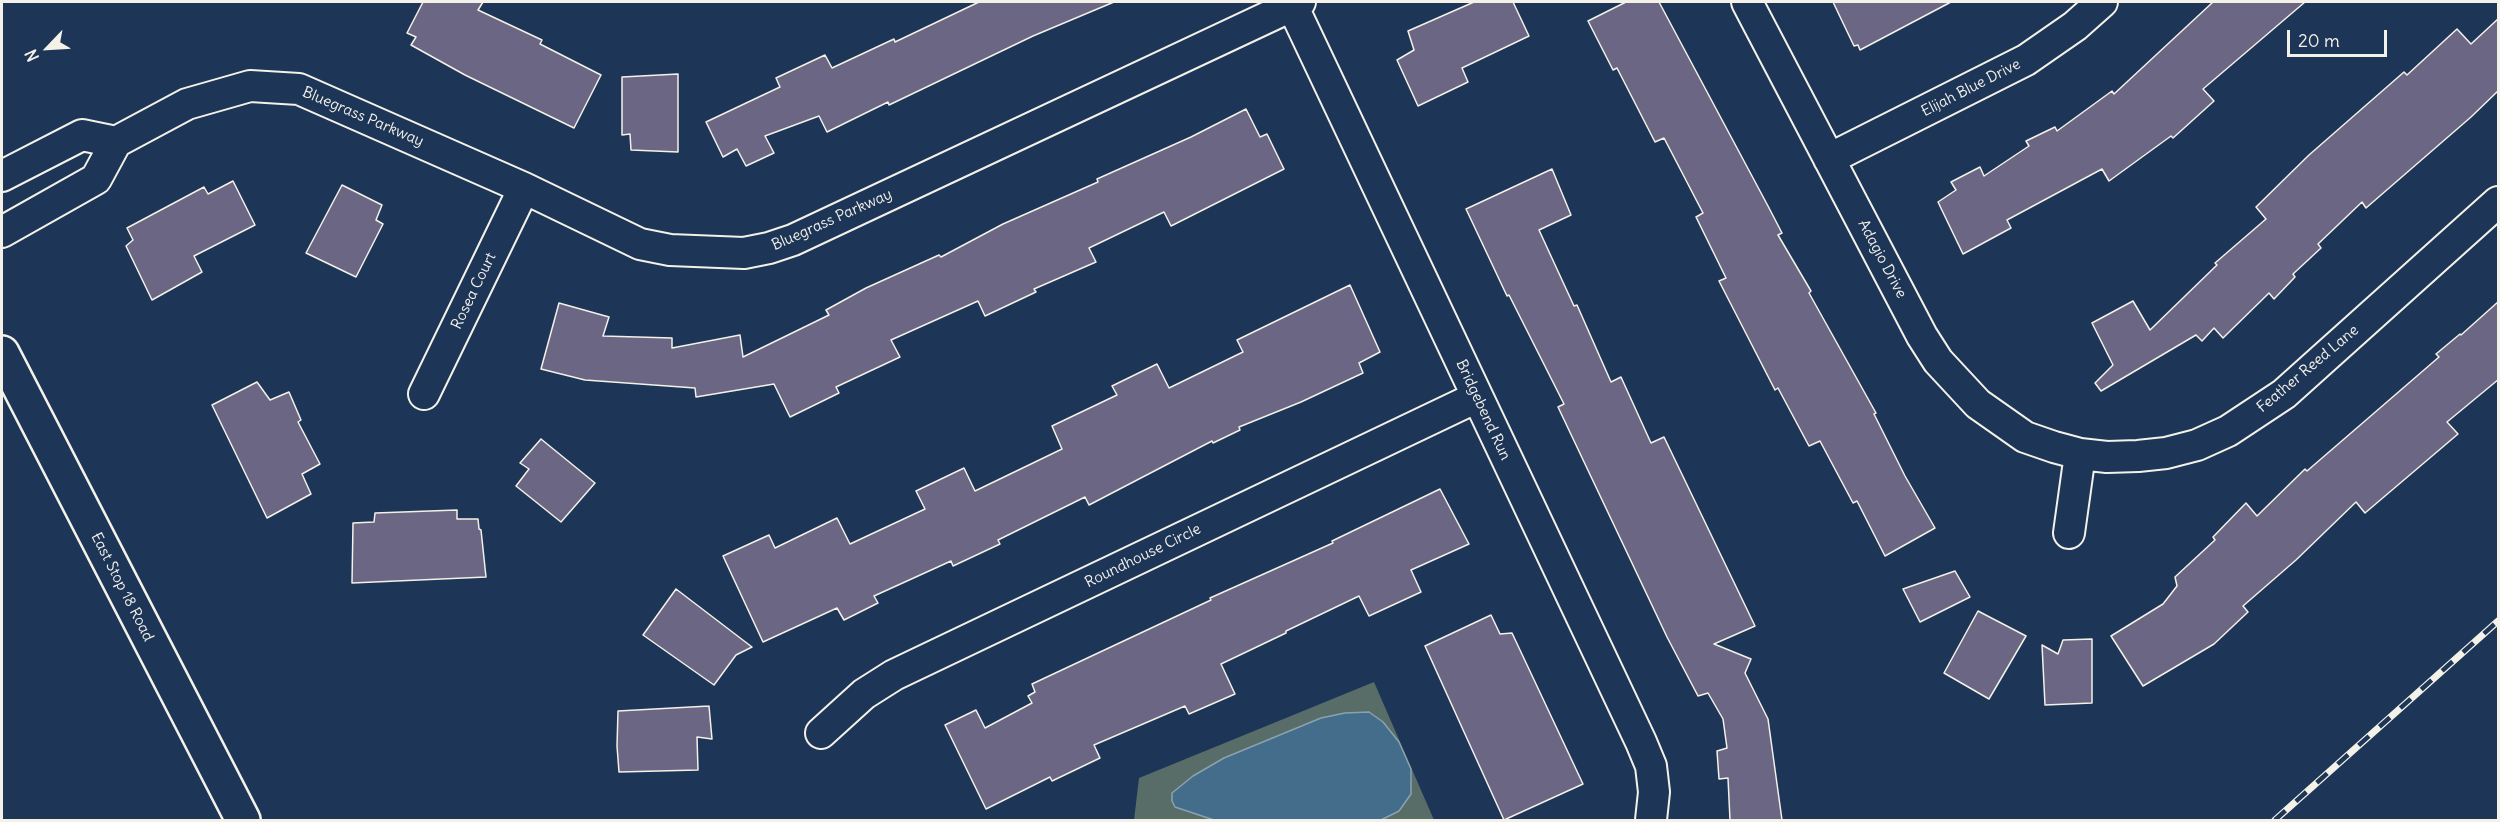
<!DOCTYPE html>
<style>
body{margin:0}
#map{position:relative;width:2500px;height:822px;overflow:hidden;background:#1d3557;font-family:Delius,sans-serif}
canvas{display:block}
.frame{position:absolute;inset:0;border:3px solid #f4f1e8;pointer-events:none}
.north{position:absolute;left:18px;top:18px;width:60px;height:60px;-webkit-text-stroke:4px #1d3557;paint-order:stroke;rotate:245deg;font-size:16px;font-weight:700;line-height:24px;text-align:center;color:#f4f1e8}
.north::after{content:'';display:block;margin:auto;width:21px;height:27px;background:#f4f1e8;clip-path:polygon(50% 0,100% 100%,50% 72%,0 100%)}
.scale{position:absolute;left:2287px;top:30px;width:100px;height:27px;box-sizing:border-box;border:3px solid #f4f1e8;border-top:0;padding-left:8px;font-size:18px;line-height:21px;white-space:nowrap;color:#f4f1e8;-webkit-text-stroke:4px #1d3557;paint-order:stroke}
</style>
<div id="map">
<canvas width="2500" height="822"></canvas>
<div class="frame"></div>
<div class="north">N</div>
<div class="scale">20 m</div>
</div>
<script>
const ctx = document.querySelector('canvas').getContext('2d');
ctx.lineJoin = 'round';
function fill(path, color) { ctx.fillStyle = color; ctx.fill(path, 'evenodd'); }
const poly = rows => new Path2D(rows.map(r => 'M' + r).join(''));
function trace(path, color, width, dash) { ctx.strokeStyle = color; ctx.lineWidth = width; ctx.lineCap = dash ? 'butt' : 'round'; ctx.setLineDash(dash || []); ctx.stroke(path); }
function drawText(font, color, halo, rows, align = 'center') {
  ctx.font = font + ' Delius,sans-serif'; ctx.lineWidth = 4.5; ctx.setLineDash([]); ctx.textBaseline = 'middle'; ctx.strokeStyle = halo; ctx.fillStyle = color; for (const [text, x, y, turn = 0] of rows) {
    ctx.save(); ctx.translate(x, y); ctx.rotate((+turn || 0) * Math.PI / 180); ctx.textAlign = isNaN(turn) ? turn : align; if (halo) ctx.strokeText(text, 0, 0); ctx.fillText(text, 0, 0); ctx.restore();
  }
}
const green = poly([
 [1374,682,1434,820,1134,820,1139,778]
]);
const water = poly([
 [1369,712,1383,722,1399,742,1411,769,1411,794,1399,811,1381,820,1214,820,1175,807,1172,801,1172,793,1193,776,1224,758,1321,718,1345,713,1369,712]
]);
const building = poly([
 [423,2,483,2,478,10,542,40,540,44,601,75,574,128,465,75,411,45,416,37,407,33,423,2],
 [979,2,1114,2,1033,36,889,105,888,102,827,132,819,116,765,136,774,153,746,166,737,149,723,157,706,122,780,87,776,78,825,55,832,68,894,39,895,42,979,2],
 [1474,2,1513,2,1529,36,1462,68,1468,82,1418,106,1397,60,1414,50,1408,31,1474,2],
 [1626,2,1659,2,1768,206,1782,233,1778,235,1811,291,1809,293,1876,413,1874,414,1905,476,1935,528,1885,556,1857,501,1853,503,1820,441,1809,446,1778,388,1775,390,1719,281,1726,278,1696,217,1703,213,1664,138,1655,142,1617,68,1613,70,1588,21,1626,2],
 [1833,2,1951,2,1860,50,1858,45,1854,46,1833,2],
 [2213,2,2305,2,2203,89,2214,101,2173,138,2171,136,2109,181,2102,169,2007,220,2011,228,1963,254,1938,202,1956,190,1951,182,1980,167,1984,176,2029,146,2026,141,2055,127,2057,131,2112,91,2114,94,2213,2],
 [2499,18,2499,90,2471,117,2366,208,2362,202,2318,244,2321,248,2293,274,2295,277,2274,299,2269,293,2223,338,2214,328,2202,341,2196,335,2101,391,2095,383,2113,365,2092,323,2133,301,2150,330,2217,265,2215,263,2266,219,2256,207,2309,155,2404,72,2407,75,2457,29,2471,44,2499,18],
 [678,74,678,152,631,150,630,134,622,135,622,77,678,74],
 [1246,109,1260,137,1267,134,1284,169,1171,226,1164,212,1089,248,1096,262,1034,289,1036,292,985,316,978,301,891,340,900,357,836,387,839,393,790,417,774,384,696,397,695,388,585,380,541,369,559,303,609,317,603,336,672,338,672,348,740,335,743,357,829,315,826,310,866,288,939,255,941,257,1003,224,1098,182,1097,179,1191,137,1246,109],
 [1552,169,1571,215,1539,230,1574,306,1577,305,1611,382,1621,377,1651,443,1664,437,1755,626,1714,644,1751,659,1745,673,1768,719,1782,820,1730,820,1728,778,1719,779,1717,751,1727,748,1723,719,1708,693,1698,696,1667,637,1558,407,1564,404,1509,295,1507,296,1466,209,1552,169],
 [233,181,255,225,194,256,202,272,152,300,126,246,133,240,127,228,204,187,208,194,233,181],
 [342,185,382,205,376,220,383,224,356,277,306,253,342,185],
 [1350,285,1380,352,1359,363,1363,373,1301,402,1239,427,1240,430,1213,443,1212,441,1089,505,1085,497,998,540,1000,544,953,566,951,561,874,596,878,603,844,620,837,608,763,642,723,556,769,535,775,548,837,518,850,544,925,509,916,491,964,468,975,491,1062,449,1052,426,1117,395,1112,386,1157,364,1169,388,1243,352,1237,340,1350,285],
 [2499,301,2499,379,2447,422,2458,434,2365,513,2356,502,2296,560,2243,606,2248,612,2214,644,2143,686,2111,636,2163,604,2177,586,2175,577,2215,540,2213,537,2246,503,2257,516,2305,469,2307,471,2439,357,2436,354,2460,334,2461,335,2499,301],
 [257,382,270,400,289,392,301,420,298,422,320,464,302,474,311,494,267,518,212,405,257,382],
 [541,439,595,483,561,522,516,486,529,469,520,463,541,439],
 [1440,489,1469,544,1411,570,1421,592,1369,616,1359,596,1286,631,1286,633,1221,664,1235,694,1189,714,1185,706,1094,745,1100,758,1052,781,1050,777,986,809,945,725,976,710,985,728,1032,703,1028,696,1035,692,1032,684,1211,600,1210,598,1333,543,1332,541,1440,489],
 [457,510,457,519,478,519,479,529,481,530,486,577,352,583,353,523,374,522,375,513,457,510],
 [1955,571,1970,597,1920,622,1903,589,1955,571],
 [676,589,752,647,736,655,714,685,643,635,676,589],
 [1978,611,2026,636,1989,699,1944,673,1978,611],
 [1491,615,1500,634,1512,633,1583,784,1504,820,1425,646,1491,615],
 [2092,639,2092,703,2045,705,2042,645,2058,654,2063,640,2092,639],
 [709,706,712,739,697,737,698,770,619,772,617,746,618,711,709,706]
]);
const minor = poly([
 [1747,2,1922,336,1938,361,1978,404,2025,437,2054,447,2080,454,2107,457,2138,456,2166,453,2197,445,2228,431,2284,394,2498,202],
 [1292,5,1641,742,1651,766,1654,792,1651,820],
 [1829,159,2026,60,2075,26,2102,2],
 [2,176,82,135,116,142],
 [2,232,96,179,116,142,187,104,250,86,299,89,524,188,640,244,670,250,744,253,769,248,793,240,1300,2],
 [424,394,524,188],
 [2069,533,2080,454],
 [821,733,864,694,894,675,1477,397]
]);
const tertiary = poly([
 [2,353,243,820]
]);
const rail = poly([
 [2275,820,2498,621]
]);
const streetNames = [
 ["Elijah Blue Drive",1971,88,-27],
 ["Bluegrass Parkway",363,117,23],
 ["Bluegrass Parkway",832,220,-24],
 ["Adagio Drive",1882,259,62],
 ["Rosea Court",474,291,-64],
 ["Feather Reed Lane",2308,369,-40],
 ["Bridgebend Run",1483,410,65],
 ["Roundhouse Circle",1143,556,-26],
 ["East Stop 18 Road",122,587,63]
];
fill(green, '#596d68');
fill(water, '#436d8a');
trace(water, '#8aa2b0', 1.5);
fill(building, '#6b6683');
trace(building, '#f4f1e8', 1.5);
trace(minor, '#f4f1e8', 34);
trace(tertiary, '#f4f1e8', 38);
trace(minor, '#1d3557', 30);
trace(tertiary, '#1d3557', 33);
trace(rail, '#f4f1e8', 7);
trace(rail, '#1d3557', 4.5, [14]);
drawText('15px', '#f4f1e8', '#1d3557', streetNames);
</script>
